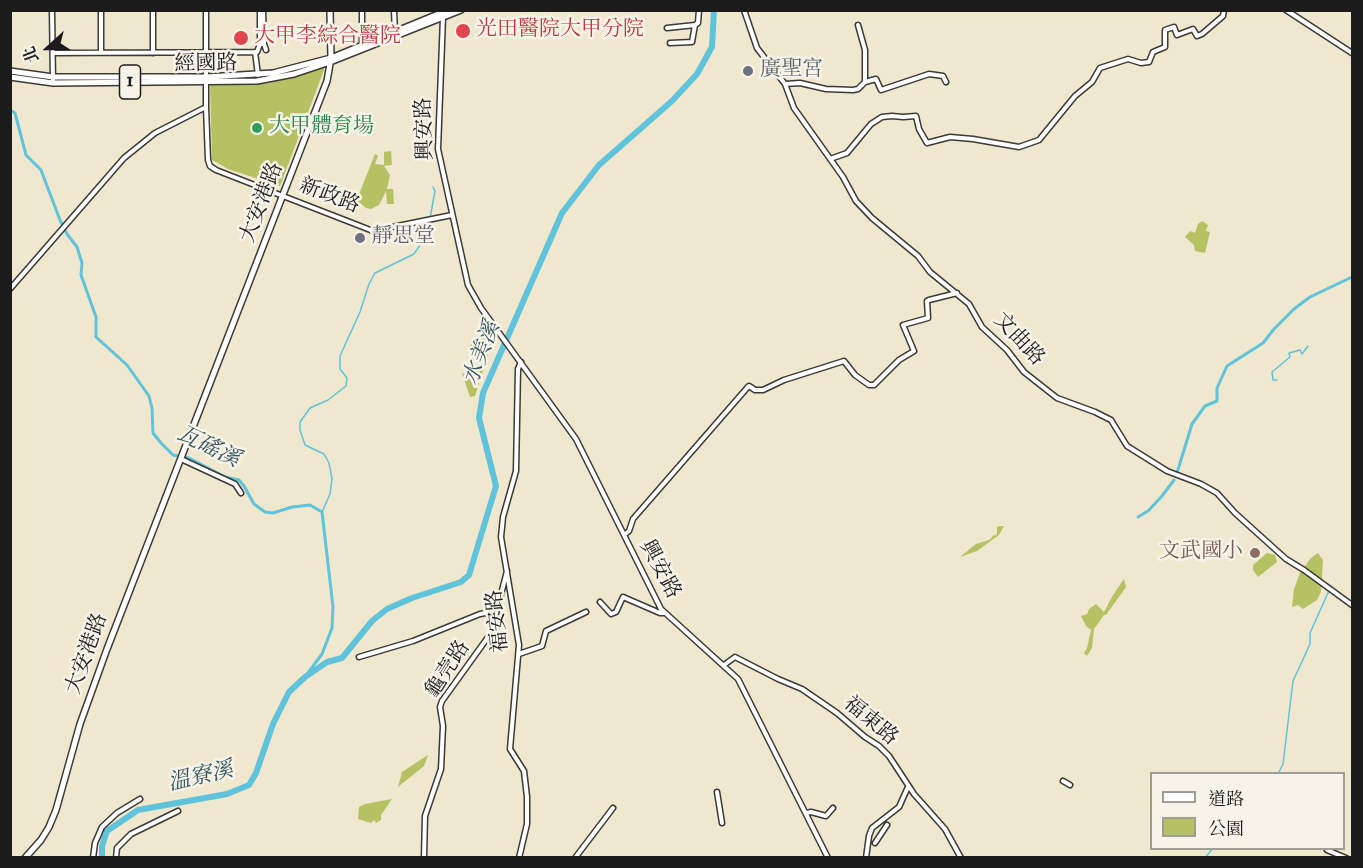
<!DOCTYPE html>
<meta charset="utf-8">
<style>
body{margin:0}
#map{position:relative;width:1363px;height:868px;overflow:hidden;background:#f0e7cf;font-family:"IM FELL DW Pica","Noto Serif TC",serif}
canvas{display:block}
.frame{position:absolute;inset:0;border:12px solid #1c1c1c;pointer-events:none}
.legend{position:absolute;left:1150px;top:772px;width:195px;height:78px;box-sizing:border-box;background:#f7f3e8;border:2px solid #9f9d96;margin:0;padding:8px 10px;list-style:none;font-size:18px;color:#1c1c1c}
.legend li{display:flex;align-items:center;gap:12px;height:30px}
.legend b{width:30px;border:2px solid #9f9d96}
.north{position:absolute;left:18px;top:18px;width:60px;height:60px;-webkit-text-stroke:4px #f7f3e8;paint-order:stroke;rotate:249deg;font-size:16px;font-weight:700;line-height:24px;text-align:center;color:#1c1c1c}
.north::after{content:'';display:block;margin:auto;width:21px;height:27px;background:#1c1c1c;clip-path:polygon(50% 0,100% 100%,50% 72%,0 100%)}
</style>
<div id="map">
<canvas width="1363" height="868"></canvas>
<div class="frame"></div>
<ul class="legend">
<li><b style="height:8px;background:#fff"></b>道路</li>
<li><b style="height:16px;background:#b5c263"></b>公園</li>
</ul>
<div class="north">北</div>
</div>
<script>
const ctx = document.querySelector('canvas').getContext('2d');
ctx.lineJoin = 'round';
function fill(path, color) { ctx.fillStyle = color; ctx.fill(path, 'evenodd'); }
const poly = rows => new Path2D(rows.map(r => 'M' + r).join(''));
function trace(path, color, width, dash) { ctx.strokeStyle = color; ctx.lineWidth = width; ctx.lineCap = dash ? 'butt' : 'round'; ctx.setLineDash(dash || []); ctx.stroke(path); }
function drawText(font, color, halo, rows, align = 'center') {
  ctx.font = font + ' "IM FELL DW Pica","Noto Serif TC",serif'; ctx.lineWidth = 5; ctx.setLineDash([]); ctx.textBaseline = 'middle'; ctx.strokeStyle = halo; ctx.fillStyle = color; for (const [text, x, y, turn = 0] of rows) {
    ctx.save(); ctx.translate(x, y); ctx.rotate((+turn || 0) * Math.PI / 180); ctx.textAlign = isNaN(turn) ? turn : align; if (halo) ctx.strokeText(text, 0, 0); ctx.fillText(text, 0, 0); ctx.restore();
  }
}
const green = poly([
 [324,66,324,70,280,186,228,169,212,160,210,84,267,83],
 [391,151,392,165,384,166,390,175,387,189,393,189,394,204,387,204,386,191,379,205,371,209,366,208,360,203,356,213,352,212,375,154,378,156,375,164,384,165,384,152],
 [1202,221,1208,225,1206,231,1210,232,1205,253,1195,251,1194,245,1185,237,1190,231,1195,233,1198,224],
 [491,326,492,328,480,352,469,347,477,337],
 [494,333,497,333,489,351,475,396,470,397,462,373,472,377],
 [1001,526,1004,526,999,535,977,551,960,557,976,544,989,540,994,535,995,536,997,534,997,527],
 [1267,553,1275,555,1277,562,1258,577,1253,570,1253,565],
 [1318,553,1323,560,1321,592,1317,600,1303,609,1298,605,1292,607,1294,589,1300,573,1310,559],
 [1124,579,1126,587,1106,615,1104,615,1094,629,1092,648,1087,656,1084,653,1087,648,1091,630,1086,626,1081,616,1087,614,1089,609,1096,604,1104,612,1113,595],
 [428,755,424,766,398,787,402,772],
 [392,799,381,815,381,820,376,823,374,820,371,823,358,819,359,807,365,804]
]);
const stream = poly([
 [1277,380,1273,380,1272,372,1290,357,1289,353,1300,350,1302,354,1308,346],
 [322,512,330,494,332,479,329,463,324,454,305,445,300,430,300,422,310,408,328,400,346,386,347,378,340,369,340,356,360,312,369,284,375,273,414,254,427,235,435,191,433,187],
 [1278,774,1283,764,1293,681,1310,644,1310,633,1331,586],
 [1205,858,1213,848]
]);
const canal = poly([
 [10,110,15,113,26,155,41,170,60,220,67,234,77,247,82,263,81,275,96,317,96,337,127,365,149,396,152,408,153,433,161,443,173,455,189,458,225,477,239,480,244,486,254,504,265,512,273,513,292,507,310,505,322,512,333,607,332,628,322,654,305,677],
 [1176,476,1192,424,1205,406,1217,401,1217,388,1227,366,1263,343,1274,329,1294,309,1310,297,1352,277],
 [1138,517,1148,511,1162,496,1174,480]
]);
const river = poly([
 [102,858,102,846,107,831,138,810,227,794,249,785,256,773,273,724,289,692,305,677,327,662,342,658,372,621,387,609,412,598,461,582,469,575,496,486,479,418,483,393,494,368,562,213,599,165,672,101,697,74,712,47,714,10]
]);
const minor = poly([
 [52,10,53,83],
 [101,10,101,53],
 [153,10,153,53],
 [206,10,206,107,208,160,210,166,216,170,373,231,452,215],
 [260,10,260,44],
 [263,10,264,44],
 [362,10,362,44],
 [394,10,395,34],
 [744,10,757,48,785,84,794,108,843,177,856,201,872,218,918,256,930,272,969,304,982,327,1007,350,1024,372,1057,398,1095,412,1111,420,1127,446,1167,471,1201,484,1217,493,1235,513,1286,559,1304,570,1352,605],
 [1286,10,1352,53],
 [443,17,438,149,468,285,481,308,576,439,661,609,738,679,828,858],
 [858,25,865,50,865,82],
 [667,28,695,25,698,23,699,10],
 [670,43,692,42,695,25],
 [255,52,258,75],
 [53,53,257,52,260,44,264,44,266,50],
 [785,84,800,83,826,89,853,90,858,89,865,82,876,79,881,90,929,74,943,76,946,82],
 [830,159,847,153,871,124,882,117,892,116,903,117,916,116,919,129,927,143,950,137,973,139,1019,147,1039,140,1075,96,1092,82,1100,68,1128,59,1141,63,1149,62,1153,52,1165,47,1165,30,1174,27,1177,35,1193,29,1197,36,1202,34,1223,16,1224,10],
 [10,289,124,158,155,133,206,107],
 [181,459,235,484,241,493],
 [624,535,629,531,633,519,747,388,749,386,755,390,763,390,784,380,844,361,855,375,869,385,874,385,899,360,914,351,903,325,928,318,927,301,929,300,957,293],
 [600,602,611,614,616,612,623,597,660,613,664,613],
 [519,654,542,646,546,631,586,612],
 [359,657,413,641,480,614,496,611],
 [724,665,735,657,778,679,802,689,837,713,865,737,879,746,889,756,914,794,945,829,961,858],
 [1063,781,1070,785],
 [717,792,722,823],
 [806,813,811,812,826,816,833,808],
 [875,843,887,825],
 [1327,850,1346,858],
 [93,858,95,843,102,827,117,813,140,799],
 [116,858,117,848,131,834,178,811],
 [424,858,425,816,441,769,443,726,440,707,442,701,491,633,507,571],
 [519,858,527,824,527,797,524,771,510,749,519,645,501,537,503,517,516,471,518,369,521,362],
 [575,858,613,808],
 [866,858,869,836,872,828,899,807,908,787]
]);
const major = poly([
 [10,71,53,77,206,77,273,73,331,58,448,10],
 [10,77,53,83,257,81,294,74,330,62,461,10],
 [25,858,41,840,49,827,56,810,80,724,107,649,327,81,331,58,330,10]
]);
const markers = [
 [463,31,8,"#e0444e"],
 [241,38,8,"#e0444e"],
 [748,71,6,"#6b7280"],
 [257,128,6,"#2e9e5b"],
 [360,238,6,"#6b7280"],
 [1255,553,6,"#8d6e63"]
];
const shields = [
 [130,82,21]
];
const shieldNames = [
 ["1",130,82]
];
const healthNames = [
 ["光田醫院大甲分院",476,31],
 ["大甲李綜合醫院",254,38]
];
const streetNames = [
 ["經國路",206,65,-1],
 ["興安路",426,129,-92],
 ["新政路",329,197,21],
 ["大安港路",263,203,-69],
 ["文曲路",1018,340,47],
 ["興安路",659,570,62],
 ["福安路",499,621,-96],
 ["大安港路",88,654,-70],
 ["龜壳路",449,670,-57],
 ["福東路",870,722,40]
];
const worshipNames = [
 ["廣聖宮",760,71],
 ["靜思堂",372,238]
];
const leisureNames = [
 ["大甲體育場",269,128]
];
const educationNames = [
 ["文武國小",1243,553]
];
const waterNames = [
 ["水美溪",483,354,-69],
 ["瓦磘溪",208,448,26],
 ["溫寮溪",201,778,-13]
];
fill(green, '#b5c263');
trace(stream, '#5fc3dc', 1.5);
trace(canal, '#5fc3dc', 3);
trace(river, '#5fc3dc', 6);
trace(minor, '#3c3a37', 7);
trace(major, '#3c3a37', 8);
trace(minor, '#fff', 4);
trace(major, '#fff', 5);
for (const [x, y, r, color] of markers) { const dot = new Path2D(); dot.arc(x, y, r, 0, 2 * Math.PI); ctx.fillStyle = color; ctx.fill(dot); trace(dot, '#f7f3e8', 2); }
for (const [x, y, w] of shields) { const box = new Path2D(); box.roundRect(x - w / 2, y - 17, w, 34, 4.5); ctx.fillStyle = '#f7f3e8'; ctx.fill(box); trace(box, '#1c1c1c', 1.5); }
drawText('bold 20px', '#1c1c1c', null, shieldNames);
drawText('21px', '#be3a42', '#f7f3e8', healthNames, 'left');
drawText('21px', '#1c1c1c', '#f7f3e8', streetNames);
drawText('21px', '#5b616d', '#f7f3e8', worshipNames, 'left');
drawText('21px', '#27864d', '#f7f3e8', leisureNames, 'left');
drawText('21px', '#785e54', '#f7f3e8', educationNames, 'right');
drawText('italic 22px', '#33565f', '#f7f3e8', waterNames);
</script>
